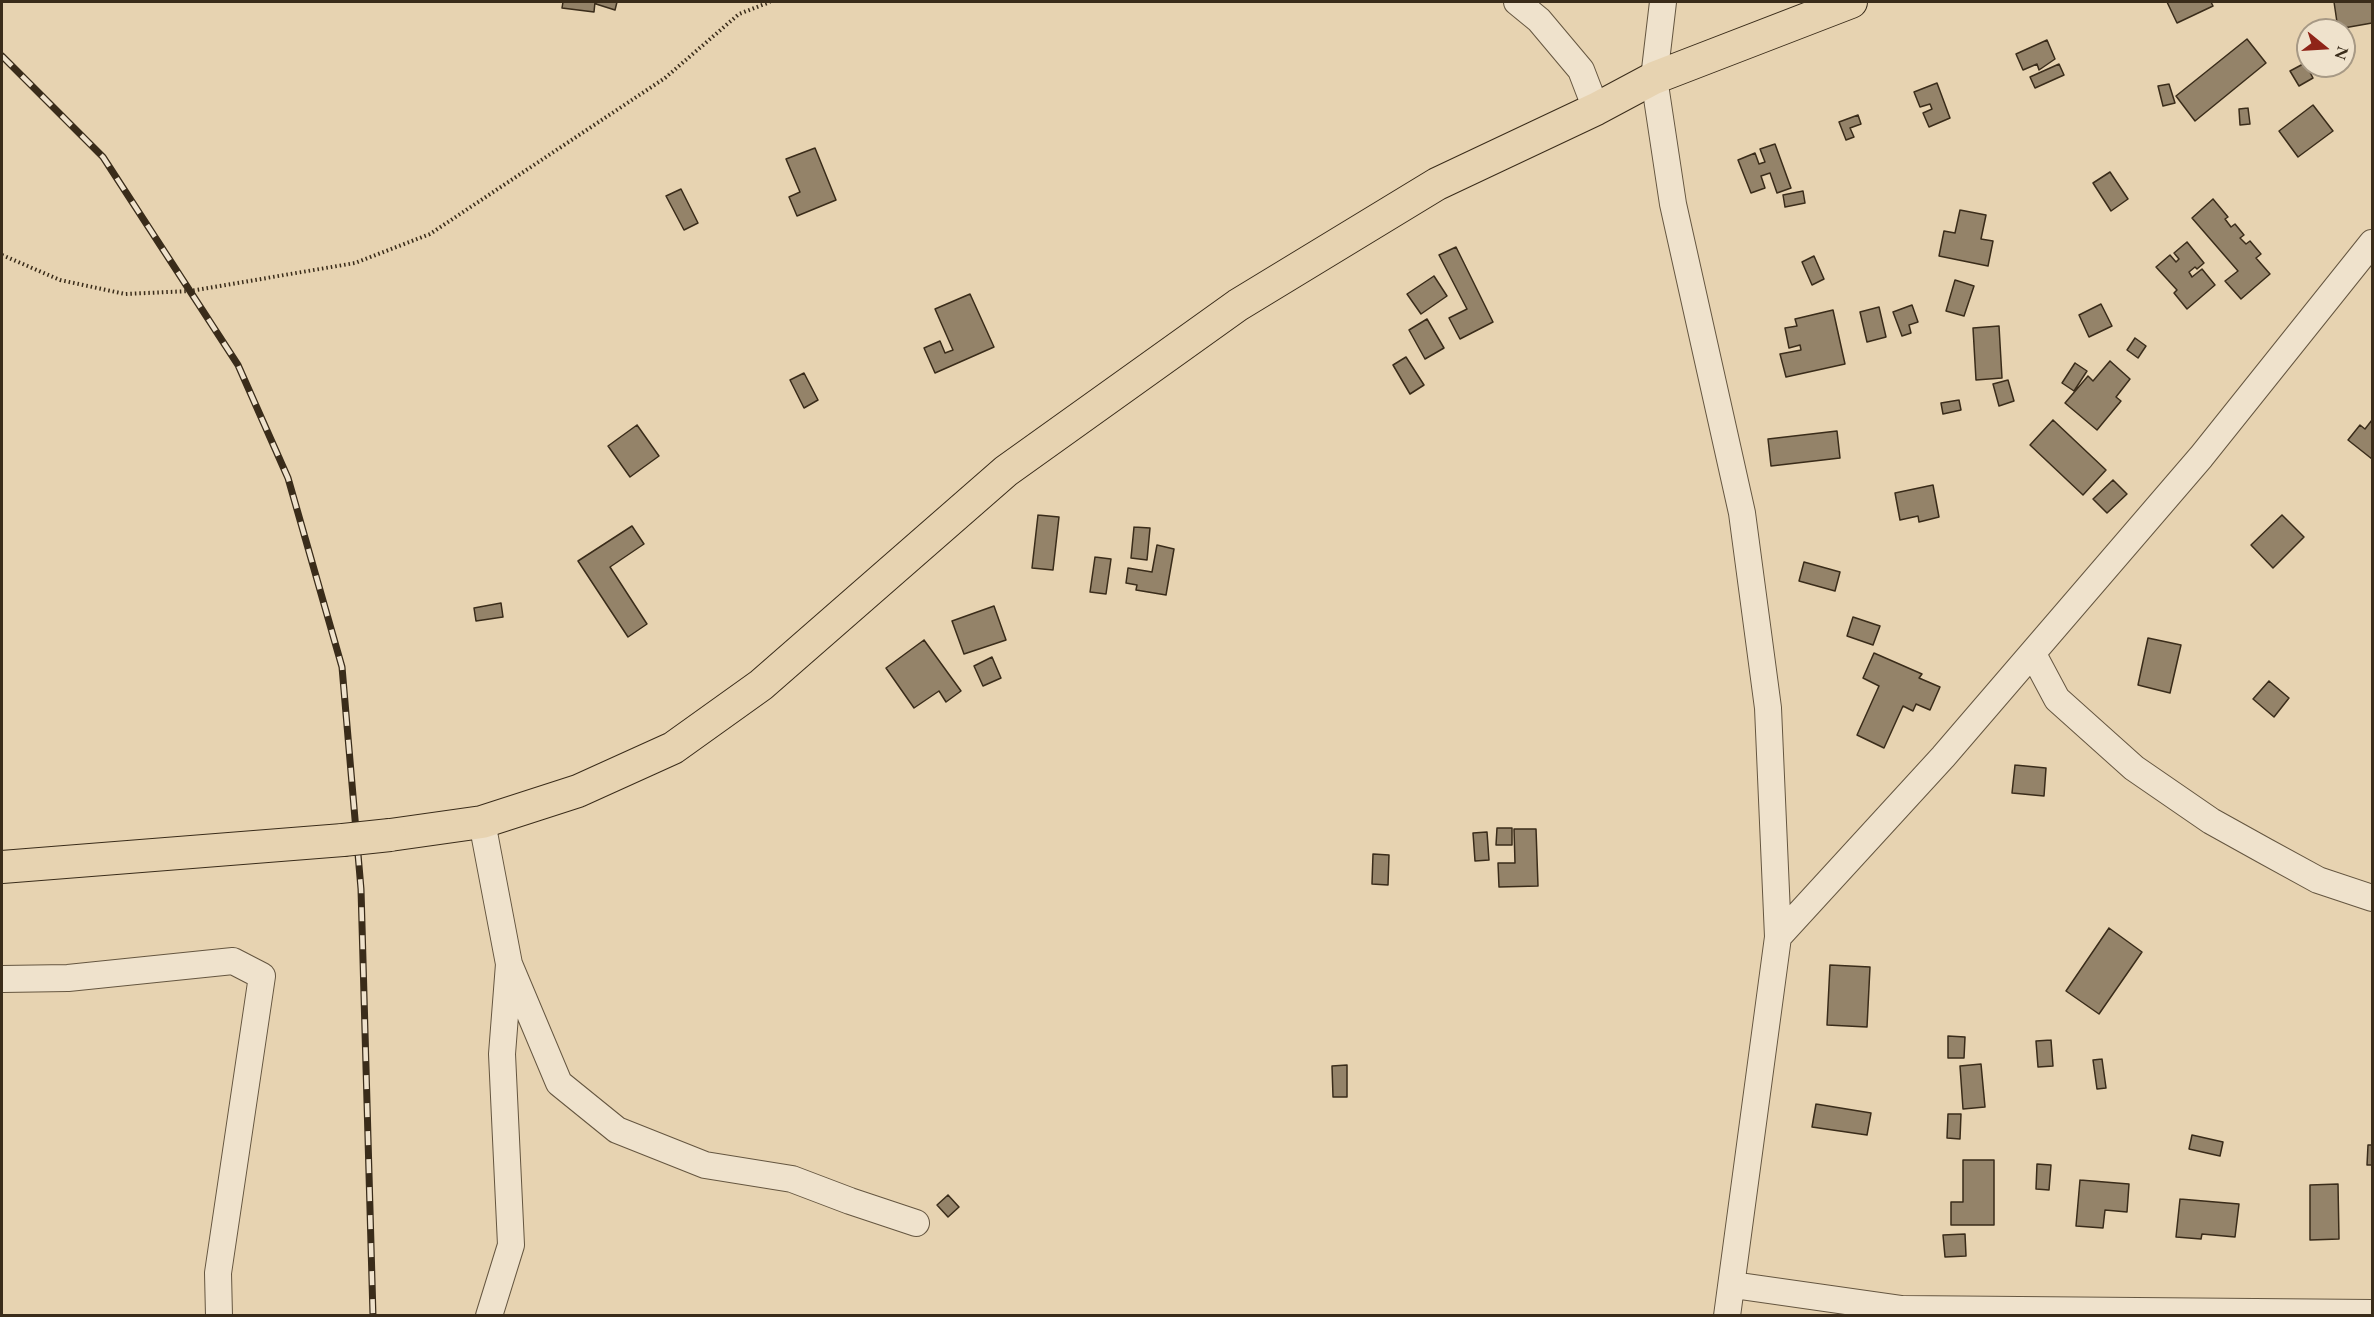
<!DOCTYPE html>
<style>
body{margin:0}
#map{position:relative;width:2374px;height:1317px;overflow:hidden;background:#e7d3b1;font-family:"EB Garamond",serif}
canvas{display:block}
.frame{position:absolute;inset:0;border:3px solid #3a2c1a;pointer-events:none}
.north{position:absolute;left:2296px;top:18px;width:60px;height:60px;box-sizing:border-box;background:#efe2cc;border:2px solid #a79985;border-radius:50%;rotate:108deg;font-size:16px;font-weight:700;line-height:24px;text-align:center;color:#3a2c1a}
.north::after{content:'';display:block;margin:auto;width:21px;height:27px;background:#8f2418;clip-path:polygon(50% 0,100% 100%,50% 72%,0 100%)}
</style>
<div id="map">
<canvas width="2374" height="1317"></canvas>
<div class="frame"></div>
<div class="north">N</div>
</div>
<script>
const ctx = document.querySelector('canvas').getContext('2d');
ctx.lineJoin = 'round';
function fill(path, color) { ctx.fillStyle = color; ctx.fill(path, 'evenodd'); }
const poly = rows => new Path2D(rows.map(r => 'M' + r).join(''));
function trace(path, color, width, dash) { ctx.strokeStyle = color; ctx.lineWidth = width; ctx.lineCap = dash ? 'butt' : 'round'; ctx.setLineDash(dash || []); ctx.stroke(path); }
const building = poly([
 [563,2,595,2,594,12,562,8,563,2],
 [596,2,617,2,615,10,596,4,596,2],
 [2167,2,2211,2,2213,6,2177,23,2167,2],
 [2334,2,2372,2,2372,23,2338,29,2334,2],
 [2247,39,2266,63,2195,121,2176,96,2247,39],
 [2047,40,2055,59,2039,70,2037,64,2023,70,2016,54,2047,40],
 [2305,63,2313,78,2299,86,2290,71,2305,63],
 [2059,64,2064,75,2035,88,2030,77,2059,64],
 [1937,83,1950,118,1929,127,1923,113,1932,109,1930,104,1920,107,1914,92,1937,83],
 [2169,84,2175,103,2163,106,2158,86,2169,84],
 [2313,105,2333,131,2298,157,2279,131,2313,105],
 [2248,108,2250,124,2240,125,2239,109,2248,108],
 [1858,115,1861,124,1850,128,1854,137,1846,140,1839,122,1858,115],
 [1775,144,1791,188,1777,193,1770,173,1761,176,1765,188,1751,193,1738,160,1755,153,1759,164,1765,162,1760,149,1775,144],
 [815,148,836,200,797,216,789,197,800,192,786,159,815,148],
 [2110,172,2128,199,2111,211,2093,183,2110,172],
 [681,189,698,223,684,230,666,196,681,189],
 [1803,191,1805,203,1785,207,1783,195,1803,191],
 [2213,199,2228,217,2225,219,2231,227,2235,224,2244,235,2240,238,2246,244,2250,241,2261,254,2256,258,2270,274,2241,299,2225,281,2238,271,2192,218,2213,199],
 [1960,210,1986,215,1981,239,1993,241,1988,266,1939,256,1944,231,1955,233,1960,210],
 [2187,242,2204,263,2197,269,2195,267,2189,272,2192,277,2202,269,2215,285,2187,309,2174,293,2177,290,2156,267,2170,255,2176,262,2179,259,2174,253,2187,242],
 [1456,247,1493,322,1460,339,1449,318,1467,309,1439,255,1456,247],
 [1814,256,1824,279,1812,285,1802,262,1814,256],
 [1434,276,1447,296,1421,314,1407,294,1434,276],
 [1955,280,1974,286,1964,316,1946,311,1955,280],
 [970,294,994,347,935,373,924,348,940,341,945,353,953,350,935,309,970,294],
 [2101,304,2112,326,2089,337,2079,315,2101,304],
 [1912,305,1918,322,1909,325,1911,333,1902,336,1893,312,1912,305],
 [1879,307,1886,337,1867,342,1860,312,1879,307],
 [1833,310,1845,364,1786,377,1780,354,1801,350,1800,345,1789,348,1785,328,1797,326,1795,319,1833,310],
 [1427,319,1444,348,1425,359,1409,330,1427,319],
 [1999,326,2002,378,1976,380,1973,328,1999,326],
 [2135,338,2146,346,2138,358,2127,350,2135,338],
 [1406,357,1424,385,1410,394,1393,365,1406,357],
 [2110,361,2130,379,2116,397,2121,401,2097,430,2065,403,2088,376,2093,381,2110,361],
 [2075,363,2087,371,2074,391,2062,383,2075,363],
 [804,373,818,400,804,408,790,380,804,373],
 [2008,380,2014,401,1999,406,1993,384,2008,380],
 [1959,400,1961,410,1943,414,1941,403,1959,400],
 [2053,420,2106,470,2083,495,2030,445,2053,420],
 [2372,420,2372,459,2348,440,2360,425,2365,429,2372,420],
 [637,425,659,456,630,477,608,446,637,425],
 [1837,431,1840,458,1771,466,1768,439,1837,431],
 [2113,480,2127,494,2107,513,2093,499,2113,480],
 [1933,485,1939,517,1919,522,1918,516,1900,520,1895,493,1933,485],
 [1038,515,1059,517,1053,570,1032,568,1038,515],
 [2282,515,2304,537,2273,568,2251,545,2282,515],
 [632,526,644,544,610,567,647,624,628,637,578,561,632,526],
 [1134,527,1150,528,1147,560,1131,558,1134,527],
 [1157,545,1174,549,1166,595,1136,590,1137,585,1126,583,1128,568,1152,572,1157,545],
 [1095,557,1111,559,1106,594,1090,592,1095,557],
 [1804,562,1840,572,1835,591,1799,581,1804,562],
 [501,603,503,617,476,621,474,608,501,603],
 [994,606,1006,640,964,654,952,621,994,606],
 [1853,617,1880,626,1873,645,1847,636,1853,617],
 [2148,638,2181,645,2170,693,2138,685,2148,638],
 [924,640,961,691,946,702,939,691,914,708,886,668,924,640],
 [1874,653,1922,674,1919,678,1940,687,1930,710,1916,704,1913,711,1903,706,1884,748,1857,735,1879,686,1863,678,1874,653],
 [992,657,1001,678,983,686,974,666,992,657],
 [2269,681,2289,698,2274,717,2253,699,2269,681],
 [2015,765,2046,768,2044,796,2012,793,2015,765],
 [1497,828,1512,828,1512,845,1496,845,1497,828],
 [1514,829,1536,829,1538,886,1499,887,1498,863,1515,863,1514,829],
 [1487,832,1489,860,1475,861,1473,833,1487,832],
 [1373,854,1389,855,1388,885,1372,884,1373,854],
 [2109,928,2142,952,2099,1014,2066,991,2109,928],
 [1830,965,1870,967,1867,1027,1827,1025,1830,965],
 [1948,1036,1965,1037,1964,1058,1948,1058,1948,1036],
 [2051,1040,2053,1066,2038,1067,2036,1041,2051,1040],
 [2102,1059,2106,1088,2097,1089,2093,1060,2102,1059],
 [1981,1064,1985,1107,1963,1109,1960,1066,1981,1064],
 [1347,1065,1347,1097,1333,1097,1332,1066,1347,1065],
 [1816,1104,1871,1113,1867,1135,1812,1127,1816,1104],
 [1948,1114,1961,1114,1960,1139,1947,1138,1948,1114],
 [2192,1135,2223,1142,2220,1156,2189,1149,2192,1135],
 [2368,1145,2372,1145,2372,1165,2367,1165,2368,1145],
 [1963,1160,1994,1160,1994,1225,1951,1225,1951,1202,1963,1202,1963,1160],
 [2037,1164,2051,1165,2049,1190,2036,1189,2037,1164],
 [2080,1180,2129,1184,2127,1212,2105,1210,2103,1228,2076,1226,2080,1180],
 [2338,1184,2339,1239,2310,1240,2310,1185,2338,1184],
 [948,1195,959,1207,948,1217,937,1205,948,1195],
 [2180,1199,2239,1204,2235,1237,2202,1234,2201,1239,2176,1237,2180,1199],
 [1965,1234,1966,1256,1945,1257,1943,1235,1965,1234]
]);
const path = poly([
 [2,255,60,280,125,294,190,291,355,263,430,234,665,78,739,14,770,2]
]);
const minor = poly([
 [1517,2,1539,20,1581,70,1596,109],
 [1663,2,1654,78,1673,204,1742,513,1768,708,1778,937,1727,1316],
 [2033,654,2057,699,2134,768,2211,821,2265,851,2318,880,2372,898],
 [482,822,509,964,502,1054,511,1245,489,1316],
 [1778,937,1943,757,2201,457,2372,243],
 [509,964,559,1083,617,1130,705,1165,792,1179,850,1201,916,1223],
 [2,979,68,978,233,961,262,976,218,1273,219,1316],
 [1733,1285,1902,1309,2372,1313]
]);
const major = poly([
 [390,835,482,822,578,791,673,748,761,685,1006,471,1238,305,1437,184,1596,109,1654,78,1851,2],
 [2,867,343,840]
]);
const rail = poly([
 [2,56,103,157,238,365,288,478,342,667,361,889,373,1316]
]);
const majorBridge = poly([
 [343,840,390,835]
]);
fill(building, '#948369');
trace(building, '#3a2c1a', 1.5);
trace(minor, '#655640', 28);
trace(major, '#3a2c1a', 34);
trace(path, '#3a2c1a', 4, [1.5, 3]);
trace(minor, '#efe2cc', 26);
trace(major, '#e7d3b1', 32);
trace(rail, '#3a2c1a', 7);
trace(rail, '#efe2cc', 4.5, [14]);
trace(majorBridge, '#3a2c1a', 34, []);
trace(majorBridge, '#e7d3b1', 32);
</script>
